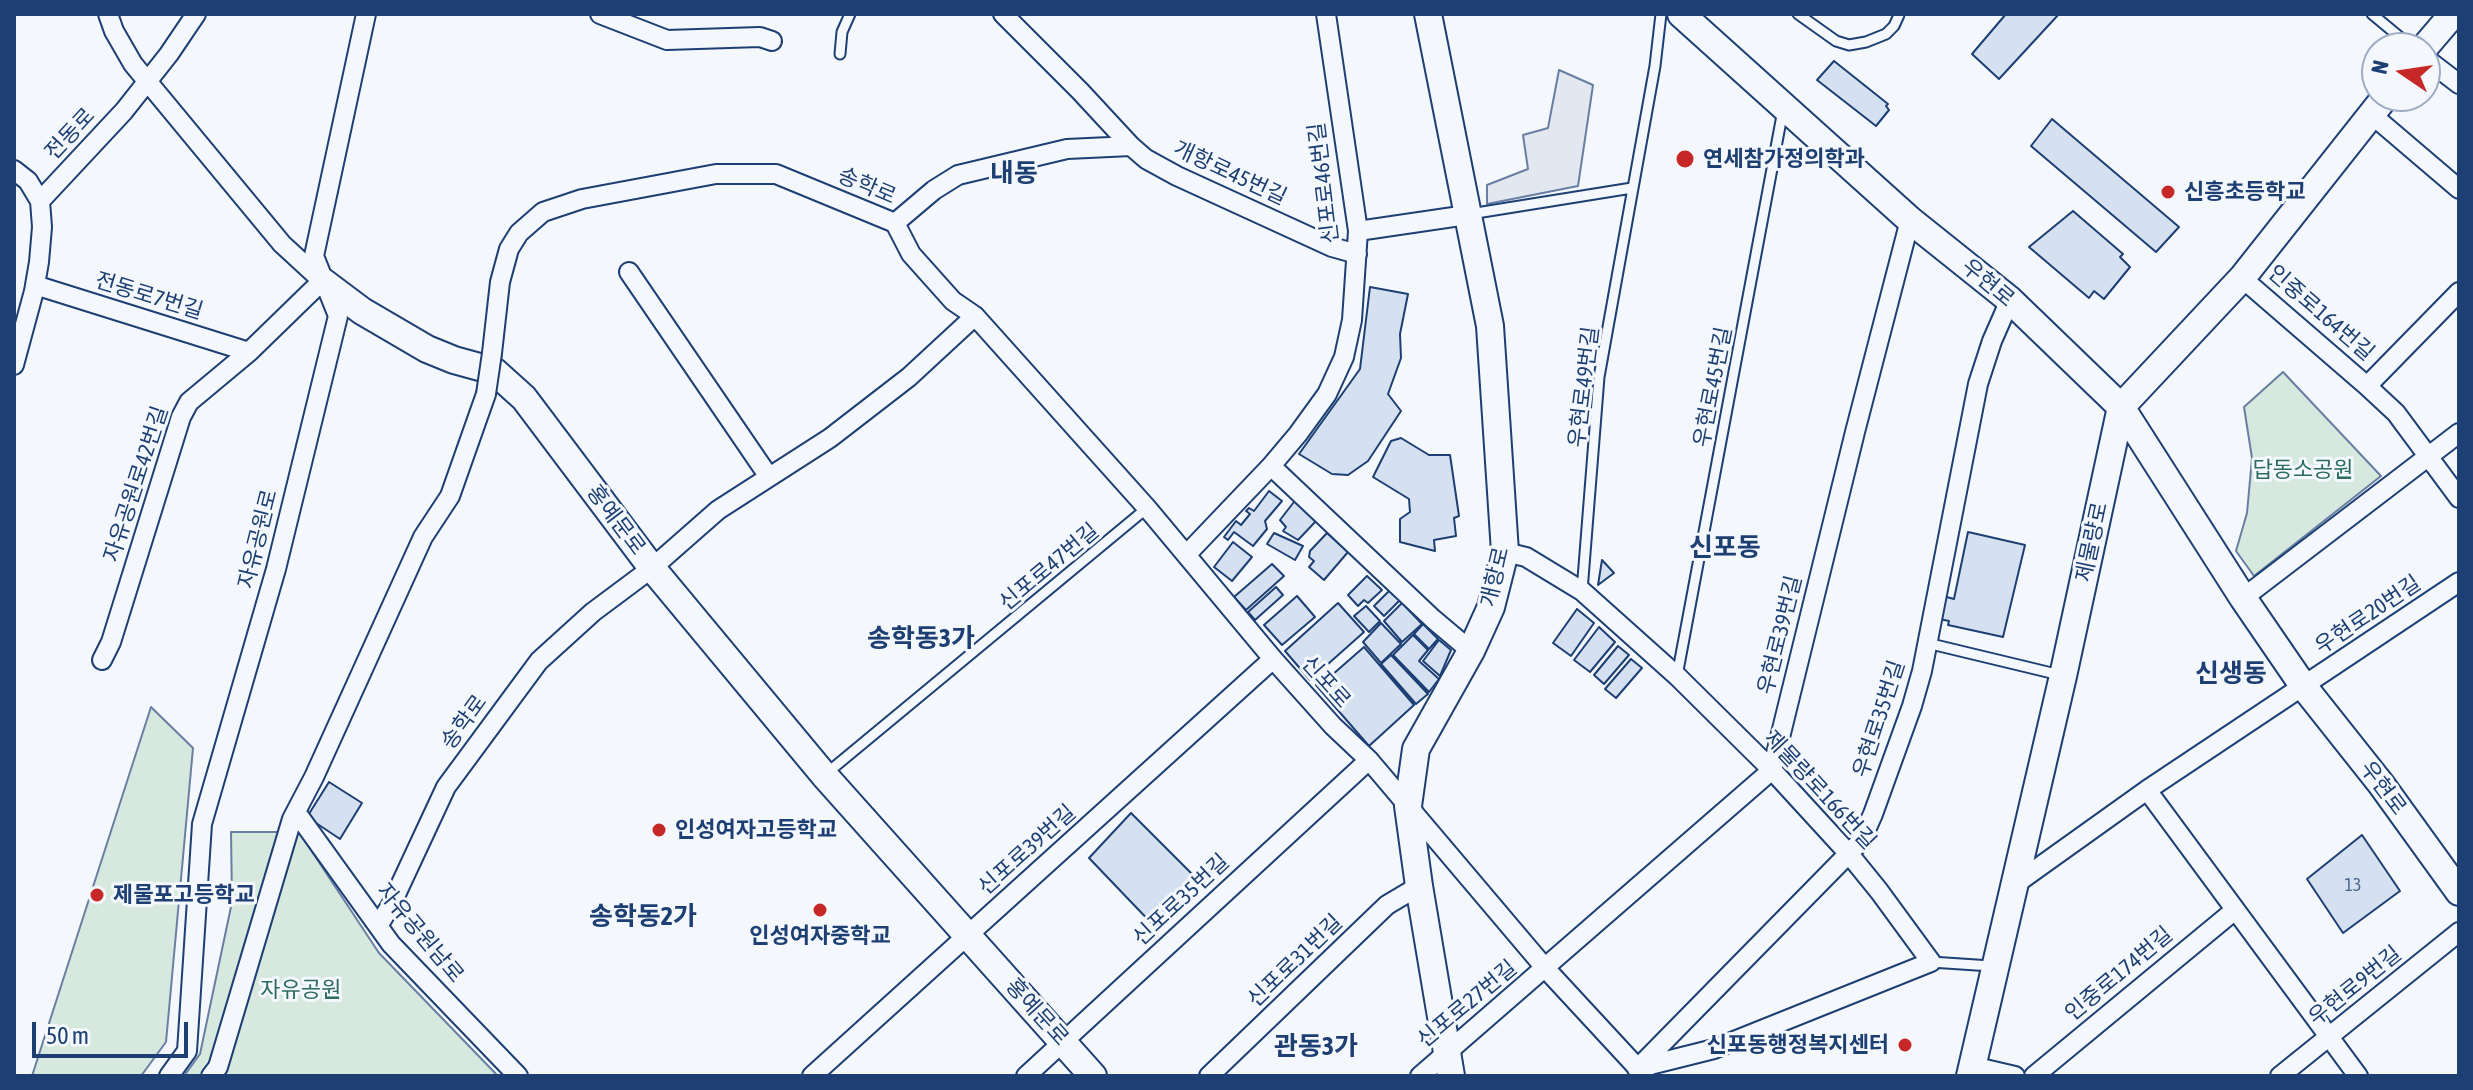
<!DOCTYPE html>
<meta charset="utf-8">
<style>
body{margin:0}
#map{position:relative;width:2473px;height:1090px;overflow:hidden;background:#f4f7fb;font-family:"Asap Condensed",sans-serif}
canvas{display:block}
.frame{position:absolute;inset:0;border:16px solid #1d3f73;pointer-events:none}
.north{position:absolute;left:2361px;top:32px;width:80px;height:80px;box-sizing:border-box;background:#f4f7fb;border:2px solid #9eadc5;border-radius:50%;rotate:283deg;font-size:22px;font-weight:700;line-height:32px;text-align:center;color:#1d3f73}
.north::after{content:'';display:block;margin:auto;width:28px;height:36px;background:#c62828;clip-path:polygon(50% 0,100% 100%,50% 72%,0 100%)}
.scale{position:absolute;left:32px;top:1022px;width:156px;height:36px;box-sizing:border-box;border:4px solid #1d3f73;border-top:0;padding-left:10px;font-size:24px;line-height:28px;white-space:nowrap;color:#1d3f73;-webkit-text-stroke:6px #f4f7fb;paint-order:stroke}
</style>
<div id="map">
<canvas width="2473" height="1090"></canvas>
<div class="frame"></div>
<div class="north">N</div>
<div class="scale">50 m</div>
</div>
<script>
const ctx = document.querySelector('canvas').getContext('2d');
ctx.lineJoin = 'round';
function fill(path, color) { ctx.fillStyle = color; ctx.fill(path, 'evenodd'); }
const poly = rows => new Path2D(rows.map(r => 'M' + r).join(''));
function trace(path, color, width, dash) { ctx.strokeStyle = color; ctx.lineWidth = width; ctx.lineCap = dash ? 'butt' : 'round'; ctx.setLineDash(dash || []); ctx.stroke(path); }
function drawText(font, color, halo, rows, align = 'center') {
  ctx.font = font + ' "Asap Condensed","Noto Sans KR",sans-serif'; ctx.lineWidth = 6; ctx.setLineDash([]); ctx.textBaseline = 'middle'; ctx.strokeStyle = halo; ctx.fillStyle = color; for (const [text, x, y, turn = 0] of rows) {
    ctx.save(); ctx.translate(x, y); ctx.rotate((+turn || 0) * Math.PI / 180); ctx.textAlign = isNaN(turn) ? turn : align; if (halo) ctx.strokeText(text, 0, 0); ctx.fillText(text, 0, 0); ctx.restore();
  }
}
const green = poly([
 [2283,372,2381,476,2254,576,2236,551,2247,513,2252,458,2244,407,2283,372],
 [151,707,193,748,166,1042,141,1076,32,1076,151,707],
 [231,832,299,832,379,953,498,1076,184,1076,200,1054,232,902,231,832]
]);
const parking = poly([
 [1559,70,1593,85,1578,186,1487,204,1487,185,1528,169,1523,135,1548,128,1559,70]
]);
const building = poly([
 [2006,14,2059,14,1999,79,1972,54,2006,14],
 [1834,61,1888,104,1886,106,1889,110,1876,126,1817,80,1834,61],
 [2052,119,2179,227,2156,252,2031,146,2052,119],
 [2073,211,2123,254,2120,257,2130,267,2104,299,2094,291,2089,298,2029,247,2073,211],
 [1370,287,1408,294,1400,334,1401,358,1388,394,1401,411,1368,461,1348,475,1332,474,1299,454,1360,369,1370,287],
 [1401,438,1429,455,1450,455,1459,516,1454,518,1456,536,1434,540,1435,551,1400,542,1400,519,1410,512,1409,499,1373,477,1391,441,1401,438],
 [1269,491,1282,501,1265,521,1267,529,1253,546,1234,532,1228,540,1224,537,1236,521,1241,525,1250,514,1246,511,1249,508,1254,511,1269,491],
 [1297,498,1317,520,1298,540,1283,531,1286,527,1280,520,1297,498],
 [1968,532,2025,545,2003,637,1948,625,1949,621,1939,619,1943,596,1954,599,1968,532],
 [1274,533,1303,546,1295,560,1267,544,1274,533],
 [1327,533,1348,552,1324,580,1309,567,1314,561,1309,557,1310,551,1327,533],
 [1233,542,1252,557,1232,581,1214,567,1233,542],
 [1602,560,1614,573,1598,585,1602,560],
 [1272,564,1284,576,1246,610,1234,597,1272,564],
 [1367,576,1382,590,1368,603,1364,600,1358,606,1348,595,1367,576],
 [1276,587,1283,595,1255,620,1248,612,1276,587],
 [1390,590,1400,600,1384,616,1374,606,1390,590],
 [1297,596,1315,617,1282,645,1264,625,1297,596],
 [1338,603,1364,632,1310,680,1285,651,1338,603],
 [1402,603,1422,624,1402,642,1384,621,1402,603],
 [1366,606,1380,621,1369,632,1354,616,1366,606],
 [1577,609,1594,623,1571,656,1553,643,1577,609],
 [1381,623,1401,644,1381,663,1363,642,1381,623],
 [1423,624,1438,639,1429,649,1414,634,1423,624],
 [1599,627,1615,642,1590,672,1574,660,1599,627],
 [1413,635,1428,650,1419,661,1439,679,1429,692,1393,655,1413,635],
 [1439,640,1451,650,1440,676,1423,661,1439,640],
 [1618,646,1629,655,1604,684,1594,675,1618,646],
 [1364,647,1414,705,1369,746,1316,685,1330,672,1332,675,1364,647],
 [1391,655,1428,694,1416,704,1381,664,1391,655],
 [1631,659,1642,668,1616,698,1605,689,1631,659],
 [329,782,362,803,340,839,307,817,329,782],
 [1131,813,1201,883,1156,928,1089,858,1131,813],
 [2362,835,2400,891,2343,933,2307,879,2362,835]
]);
const lane = poly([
 [1798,14,1836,41,1849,45,1866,42,1886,34,1894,26,1899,15],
 [2372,14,2413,48],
 [840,54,842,32,850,14],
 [1470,214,1632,188],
 [1582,591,1599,377,1655,66,1661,14],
 [1927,643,2060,675],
 [1677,676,1783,110],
 [827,773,1147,508],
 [1931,962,1991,966]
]);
const street = poly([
 [108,14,114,31,133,64,282,244,320,279],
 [600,14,667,40,760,37,772,41],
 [1003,14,1080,91,1131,146,1146,159,1177,176,1332,247,1357,254],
 [2425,58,2459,84],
 [2371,114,2459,189],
 [14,170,28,181,40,201],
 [895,223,934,190,958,175,1067,149,1131,146],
 [1358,231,1467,215],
 [629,272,769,477],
 [2242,278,2367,386,2396,413,2459,498],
 [35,285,249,352],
 [492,353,500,282,509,249,519,233,543,212,582,199,716,174,776,174,895,223,911,254,953,301,975,316,1147,508,1273,659,1333,726,1369,760,1546,969,1645,1076],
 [14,365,34,291,39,262,42,227,40,201,124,111,169,54,196,14],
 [2367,386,2459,292],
 [1271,466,1433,619,1471,651],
 [1505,552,1526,557,1582,591,1677,676,1772,770,1849,854,1879,891,1931,962,1714,1049,1638,1068],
 [1187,554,1271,466,1298,434,1327,394,1344,357,1352,320,1358,231,1326,14],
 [2243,598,2459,433],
 [102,660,111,642,181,417,189,402,249,352,322,281],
 [2147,790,2358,1076],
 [296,812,391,944,518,1076],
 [2014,885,2147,790,2459,582],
 [378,926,391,905,446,787,539,661,593,612,652,568,718,510,830,438,909,377,975,316],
 [1972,1066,2015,1076],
 [1637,1069,1861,841,1873,814,1912,706,1922,671,1978,384,1992,341,2010,300],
 [169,1076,187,1051,202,824,276,569,338,316,314,256,366,14],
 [211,1076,218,1067,292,819,314,777,423,537,450,496,486,394],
 [812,1076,1273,659],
 [1026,1076,1369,760],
 [1209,1076,1387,905,1419,886],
 [1420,1076,1772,770,1855,432,1910,220],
 [2034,1076,2235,910],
 [2280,1076,2459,932]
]);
const secondary = poly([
 [1428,14,1490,326,1505,552,1491,607,1471,651,1416,749,1408,806,1419,886,1451,1076],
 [1681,14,1910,220,2010,300,2121,407,2243,598,2304,687,2381,784,2459,892],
 [2424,48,2453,14],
 [322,281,362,311,427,349,454,360,494,371,524,398,652,568,824,775,1093,1076],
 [1970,1076,2063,676,2121,407,2242,278,2386,96]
]);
const streetBridge = poly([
 [486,394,492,353]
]);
const markers = [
 [1685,159,10,"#c62828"],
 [2168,192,8,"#c62828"],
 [659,830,8,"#c62828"],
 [97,895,8,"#c62828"],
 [820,910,8,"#c62828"],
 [1905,1045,8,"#c62828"]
];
const numberNames = [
 ["13",2353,885]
];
const streetNames = [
 ["전동로",70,134,-47],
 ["개항로45번길",1230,173,25],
 ["신포로46번길",1324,183,-97],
 ["송학로",867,186,23],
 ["우현로",1988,283,40],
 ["전동로7번길",149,296,17],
 ["인중로164번길",2321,313,41],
 ["우현로49번길",1584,387,-83],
 ["우현로45번길",1713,387,-79],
 ["자유공원로42번길",136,484,-72],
 ["홍예문로",616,520,53],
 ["자유공원로",258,539,-76],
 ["제물량로",2092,542,-78],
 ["신포로47번길",1049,567,-40],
 ["개항로",1495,577,-77],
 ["우현로20번길",2368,615,-34],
 ["우현로39번길",1780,635,-76],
 ["신포로",1326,682,48],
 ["우현로35번길",1879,719,-72],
 ["송학로",464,722,-54],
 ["우현로",2383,788,53],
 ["제물량로166번길",1820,790,47],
 ["신포로39번길",1027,850,-42],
 ["신포로35번길",1181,900,-43],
 ["자유공원남로",420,933,50],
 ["신포로31번길",1295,961,-44],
 ["인중로174번길",2119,974,-40],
 ["우현로9번길",2355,986,-39],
 ["신포로27번길",1467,1004,-40],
 ["홍예문로",1037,1012,48]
];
const poiNames = [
 ["연세참가정의학과",1703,159],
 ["신흥초등학교",2184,192],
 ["인성여자고등학교",675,830],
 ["제물포고등학교",113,895],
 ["인성여자중학교",820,936,"center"],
 ["신포동행정복지센터",1889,1045,"right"]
];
const parkNames = [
 ["답동소공원",2303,470],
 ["자유공원",301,990]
];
const quarterNames = [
 ["내동",1014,174],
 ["신포동",1725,548],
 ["송학동3가",921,639],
 ["신생동",2231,674],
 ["송학동2가",643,917],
 ["관동3가",1316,1047]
];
fill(green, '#d7e8df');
trace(green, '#687fa3', 2);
fill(parking, '#e3e8f0');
trace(parking, '#687fa3', 2);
fill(building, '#d5e0f0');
trace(building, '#1d3f73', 2);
trace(lane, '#1d3f73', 13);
trace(street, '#1d3f73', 22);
trace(secondary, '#1d3f73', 30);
trace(lane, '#f4f7fb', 9);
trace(street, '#f4f7fb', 18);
trace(secondary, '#f4f7fb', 26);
trace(streetBridge, '#1d3f73', 22, []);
trace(streetBridge, '#f4f7fb', 18);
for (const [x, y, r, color] of markers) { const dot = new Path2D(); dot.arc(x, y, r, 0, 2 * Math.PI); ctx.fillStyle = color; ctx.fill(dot); trace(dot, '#f4f7fb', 3); }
drawText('18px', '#4b6792', null, numberNames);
drawText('22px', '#1d3f73', '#f4f7fb', streetNames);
drawText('bold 22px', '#1d3f73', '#f4f7fb', poiNames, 'left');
drawText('22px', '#2c6c60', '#f4f7fb', parkNames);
drawText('bold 26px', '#1d3f73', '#f4f7fb', quarterNames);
</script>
